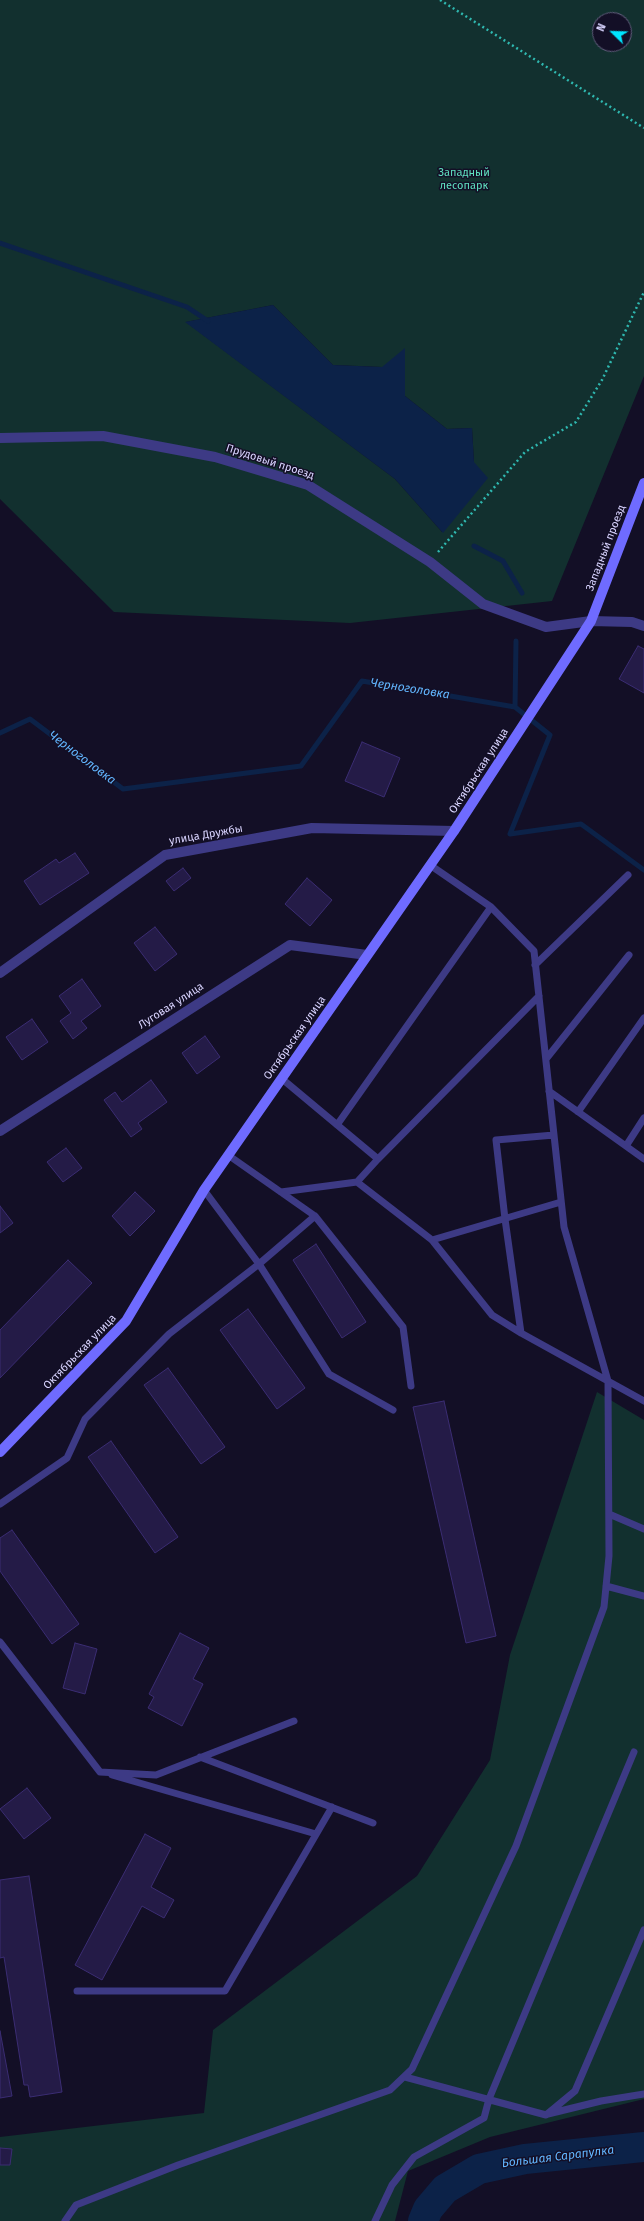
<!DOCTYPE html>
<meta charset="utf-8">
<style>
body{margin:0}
#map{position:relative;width:644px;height:2221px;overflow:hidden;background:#130f26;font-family:"Fira Sans",sans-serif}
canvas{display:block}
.north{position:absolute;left:592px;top:12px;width:40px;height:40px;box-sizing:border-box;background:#130f26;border:1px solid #625e7d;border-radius:50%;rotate:293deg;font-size:11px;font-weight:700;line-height:16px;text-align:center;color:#d9d4ff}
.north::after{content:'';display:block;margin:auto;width:14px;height:18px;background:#00e5ff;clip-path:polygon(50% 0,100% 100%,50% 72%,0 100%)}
</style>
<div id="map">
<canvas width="644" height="2221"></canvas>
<div class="north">N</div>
</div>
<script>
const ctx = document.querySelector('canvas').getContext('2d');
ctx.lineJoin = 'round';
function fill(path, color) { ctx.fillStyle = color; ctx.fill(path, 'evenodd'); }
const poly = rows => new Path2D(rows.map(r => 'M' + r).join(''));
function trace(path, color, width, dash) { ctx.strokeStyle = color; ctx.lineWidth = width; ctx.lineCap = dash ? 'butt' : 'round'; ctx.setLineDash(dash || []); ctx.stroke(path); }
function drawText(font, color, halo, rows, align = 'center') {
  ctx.font = font + ' "Fira Sans",sans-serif'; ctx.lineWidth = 3; ctx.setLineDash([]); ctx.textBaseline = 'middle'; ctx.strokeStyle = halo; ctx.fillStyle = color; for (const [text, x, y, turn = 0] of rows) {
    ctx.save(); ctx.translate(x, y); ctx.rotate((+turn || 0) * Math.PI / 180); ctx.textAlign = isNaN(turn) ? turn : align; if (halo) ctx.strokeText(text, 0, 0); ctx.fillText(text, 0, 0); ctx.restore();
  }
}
const green = poly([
 [0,0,644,0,644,376,552,601,350,623,114,612,0,499],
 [600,20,624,20,624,44,600,44],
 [273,305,333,365,382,367,405,396,447,429,472,428,474,462,442,532,395,479,186,322],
 [597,1392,644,1420,644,2099,490,2137,408,2171,395,2221,0,2221,0,2137,204,2113,213,2030,417,1876,490,1760,510,1655]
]);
const water = poly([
 [273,305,333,365,382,367,405,348,405,396,447,429,472,428,474,462,488,478,443,533,395,479,185,322]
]);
const stream = poly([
 [0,243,187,307,208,321],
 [474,546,503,561,522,593],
 [515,707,516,641],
 [0,733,30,719,123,789,301,766,362,681,515,707,550,735,510,834,581,824,644,870]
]);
const river = poly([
 [423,2221,428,2209,445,2189,479,2169,525,2159,644,2147]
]);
const building = poly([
 [638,646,644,649,644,693,619,679,638,646],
 [362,742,400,758,384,797,345,781,362,742],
 [75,853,89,873,40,905,24,881,56,859,59,863,75,853],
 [183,868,191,878,174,891,166,881,183,868],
 [307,878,332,900,310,926,285,904,307,878],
 [155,927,177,954,155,971,134,943,155,927],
 [82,979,101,1006,81,1021,87,1028,73,1039,60,1021,71,1013,59,996,82,979],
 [32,1019,48,1042,22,1060,6,1037,32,1019],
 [205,1036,220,1057,197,1074,182,1053,205,1036],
 [151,1080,167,1102,138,1123,142,1129,131,1137,104,1100,115,1092,122,1102,151,1080],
 [66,1148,82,1168,63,1182,47,1162,66,1148],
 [135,1192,155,1211,130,1236,112,1216,135,1192],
 [0,1206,13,1223,0,1233,0,1206],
 [316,1244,366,1322,342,1338,293,1260,316,1244],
 [68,1260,92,1283,0,1378,0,1330,68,1260],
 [248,1309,305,1388,277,1409,220,1330,248,1309],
 [168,1368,225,1447,201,1464,144,1385,168,1368],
 [444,1401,496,1636,466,1643,413,1407,444,1401],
 [111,1441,178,1537,155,1553,88,1457,111,1441],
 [12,1530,79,1624,52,1644,0,1571,0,1538,12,1530],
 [180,1633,209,1648,193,1679,203,1684,182,1726,148,1708,154,1697,149,1694,180,1633],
 [75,1643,97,1649,85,1694,63,1688,75,1643],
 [27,1788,51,1818,24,1839,0,1809,27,1788],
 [145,1834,171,1848,151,1887,174,1900,164,1918,142,1906,102,1980,75,1965,145,1834],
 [29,1876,62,2092,30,2097,28,2085,24,2085,4,1957,0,1958,0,1880,29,1876],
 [0,2031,12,2096,0,2098,0,2031],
 [0,2148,12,2149,10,2165,0,2165,0,2148]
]);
const path = poly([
 [440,0,644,128],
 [438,552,525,452,576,422,602,380,644,292]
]);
const lane = poly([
 [535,965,628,875],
 [546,1059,629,955],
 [281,1078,378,1159,357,1182,432,1240,492,1315,521,1333,644,1401],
 [549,1091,644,1159],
 [578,1112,644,1018],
 [337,1125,491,907],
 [626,1146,644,1118],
 [228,1155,315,1216,403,1327,411,1386],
 [378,1159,539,996],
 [204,1190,259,1264,329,1374,393,1410],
 [281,1192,357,1182],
 [432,1240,561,1202],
 [521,1333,505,1219,496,1140,554,1135],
 [0,1504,67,1458,85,1419,169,1334,259,1264,315,1216],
 [609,1514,644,1529],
 [606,1586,644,1596],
 [0,1642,100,1772,156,1775,294,1721],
 [200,1757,373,1823],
 [112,1775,316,1834],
 [77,1991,225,1991,332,1807],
 [405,2077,546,2115,575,2091,644,1930],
 [548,2114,601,2101,644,2094],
 [65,2221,76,2205,178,2165,390,2090,412,2069,516,1846,604,1607,609,1556,608,1381,564,1227,534,951,491,907,430,865],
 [375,2221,392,2185,414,2157,484,2118,489,2099,634,1752]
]);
const street = poly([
 [0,438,103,436,215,457,308,485,430,562,483,604,546,627,591,621,632,622,644,626],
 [0,973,165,855,312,828,454,831],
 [0,1131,290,945,367,955]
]);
const secondary = poly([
 [0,1452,126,1321,204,1190,454,831,591,621,644,483]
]);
const parkNames = [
 ["Западный",464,173],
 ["лесопарк",464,186]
];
const streetNames = [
 ["Прудовый проезд",270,462,18],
 ["Западный проезд",606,548,-69],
 ["Октябрьская улица",479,771,-57],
 ["улица Дружбы",206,835,-10],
 ["Луговая улица",171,1006,-33],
 ["Октябрьская улица",295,1038,-55],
 ["Октябрьская улица",80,1352,-46]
];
const waterNames = [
 ["Черноголовка",410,689,9],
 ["Черноголовка",82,758,37],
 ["Большая Сарапулка",558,2157,-7]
];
fill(green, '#12302f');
fill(water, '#0c2248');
trace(stream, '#0c2248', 5);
trace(river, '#0c2248', 30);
fill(building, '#241b47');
trace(building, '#3b2d73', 1);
trace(path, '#2fb8b0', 2.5, [2, 3]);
trace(lane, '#3d3a85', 7);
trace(street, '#3d3a85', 10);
trace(secondary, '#6f6bff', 10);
drawText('11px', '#5fe0c0', '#130f26', parkNames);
drawText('11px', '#d9d4ff', '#130f26', streetNames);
drawText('italic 12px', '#62b6ff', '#130f26', waterNames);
</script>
